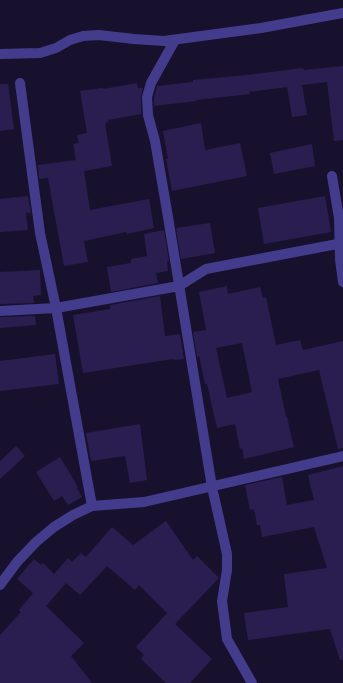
<!DOCTYPE html>
<style>
body{margin:0}
canvas{display:block;background:#18112d}
</style>
<canvas width="343" height="683"></canvas>
<script>
const ctx = document.querySelector('canvas').getContext('2d');
ctx.lineJoin = 'round';
function fill(path, color) { ctx.fillStyle = color; ctx.fill(path, 'evenodd'); }
const poly = rows => new Path2D(rows.map(r => 'M' + r).join(''));
function trace(path, color, width, dash) { ctx.strokeStyle = color; ctx.lineWidth = width; ctx.lineCap = dash ? 'butt' : 'round'; ctx.setLineDash(dash || []); ctx.stroke(path); }
const building = poly([
 [343,66,343,140,334,141,327,82,302,85,307,115,292,117,287,87,249,92,250,94,196,100,197,101,154,106,154,98,157,86,193,82,193,80,247,75,303,68,304,70],
 [137,83,138,88,143,88,141,97,141,114,108,120,108,122,105,123,112,166,84,171,90,210,149,199,154,228,127,234,126,232,84,241,88,262,64,266,48,178,39,179,38,165,76,160,73,144,79,143,77,135,87,133,80,91,103,88,103,89],
 [0,84,8,84,14,129,0,131],
 [201,123,205,150,240,143,247,176,172,191,166,159,168,159,163,131],
 [312,144,315,166,274,174,270,153],
 [28,196,31,213,26,213,28,230,0,232,0,199],
 [325,196,331,232,264,244,258,208],
 [210,223,215,253,181,259,176,228],
 [164,230,169,261,167,261,168,271,156,273,158,283,111,292,107,267,131,263,131,259,147,256,144,234],
 [40,270,41,295,33,296,34,303,0,304,0,272],
 [227,286,228,294,260,287,263,298,266,297,276,345,300,340,303,350,343,341,343,448,338,449,319,370,278,379,286,417,287,417,294,447,244,459,242,448,240,449,235,424,217,428,207,384,205,384,199,356,197,357,193,332,206,330,199,292],
 [242,343,252,392,227,398,216,348],
 [160,296,165,336,180,334,184,359,173,360,173,359,83,373,73,315,110,309,110,305],
 [35,316,36,325,0,328,0,317],
 [55,354,59,384,0,391,0,361],
 [140,424,147,480,130,483,125,456,91,461,86,433],
 [16,446,25,456,0,479,0,461],
 [60,457,78,487,77,488,82,497,68,505,62,496,54,501,36,472],
 [343,466,343,660,340,660,330,629,248,640,244,613,288,607,284,574,327,568,314,527,262,537,260,525,257,525,254,509,250,510,245,485,282,477,287,505,314,500,308,475],
 [166,521,193,560,197,556,219,578,175,624,212,659,190,683,166,683,141,659,144,655,136,647,167,613,139,585,135,590,107,566,80,595,66,583,46,606,84,643,71,656,92,683,0,683,0,635,21,612,19,610,33,593,17,579,34,559,41,565,43,563,54,574,68,558,72,562,81,553,86,557,112,527,133,545]
]);
const street = poly([
 [175,40,151,83,147,97,148,115,155,141,168,217,212,487,227,554,227,570,222,601,227,639,252,683],
 [0,54,40,53,56,48,70,40,83,36,99,35,134,39,164,41,261,28,343,13],
 [20,83,40,233,56,308,92,506],
 [332,176,339,218,340,259,343,282],
 [0,311,56,308,179,286,206,269,343,243],
 [0,585,17,562,36,542,54,527,73,515,92,506,144,502,343,456]
]);
fill(building, '#2a1d4f');
trace(street, '#433c8d', 10);
</script>
